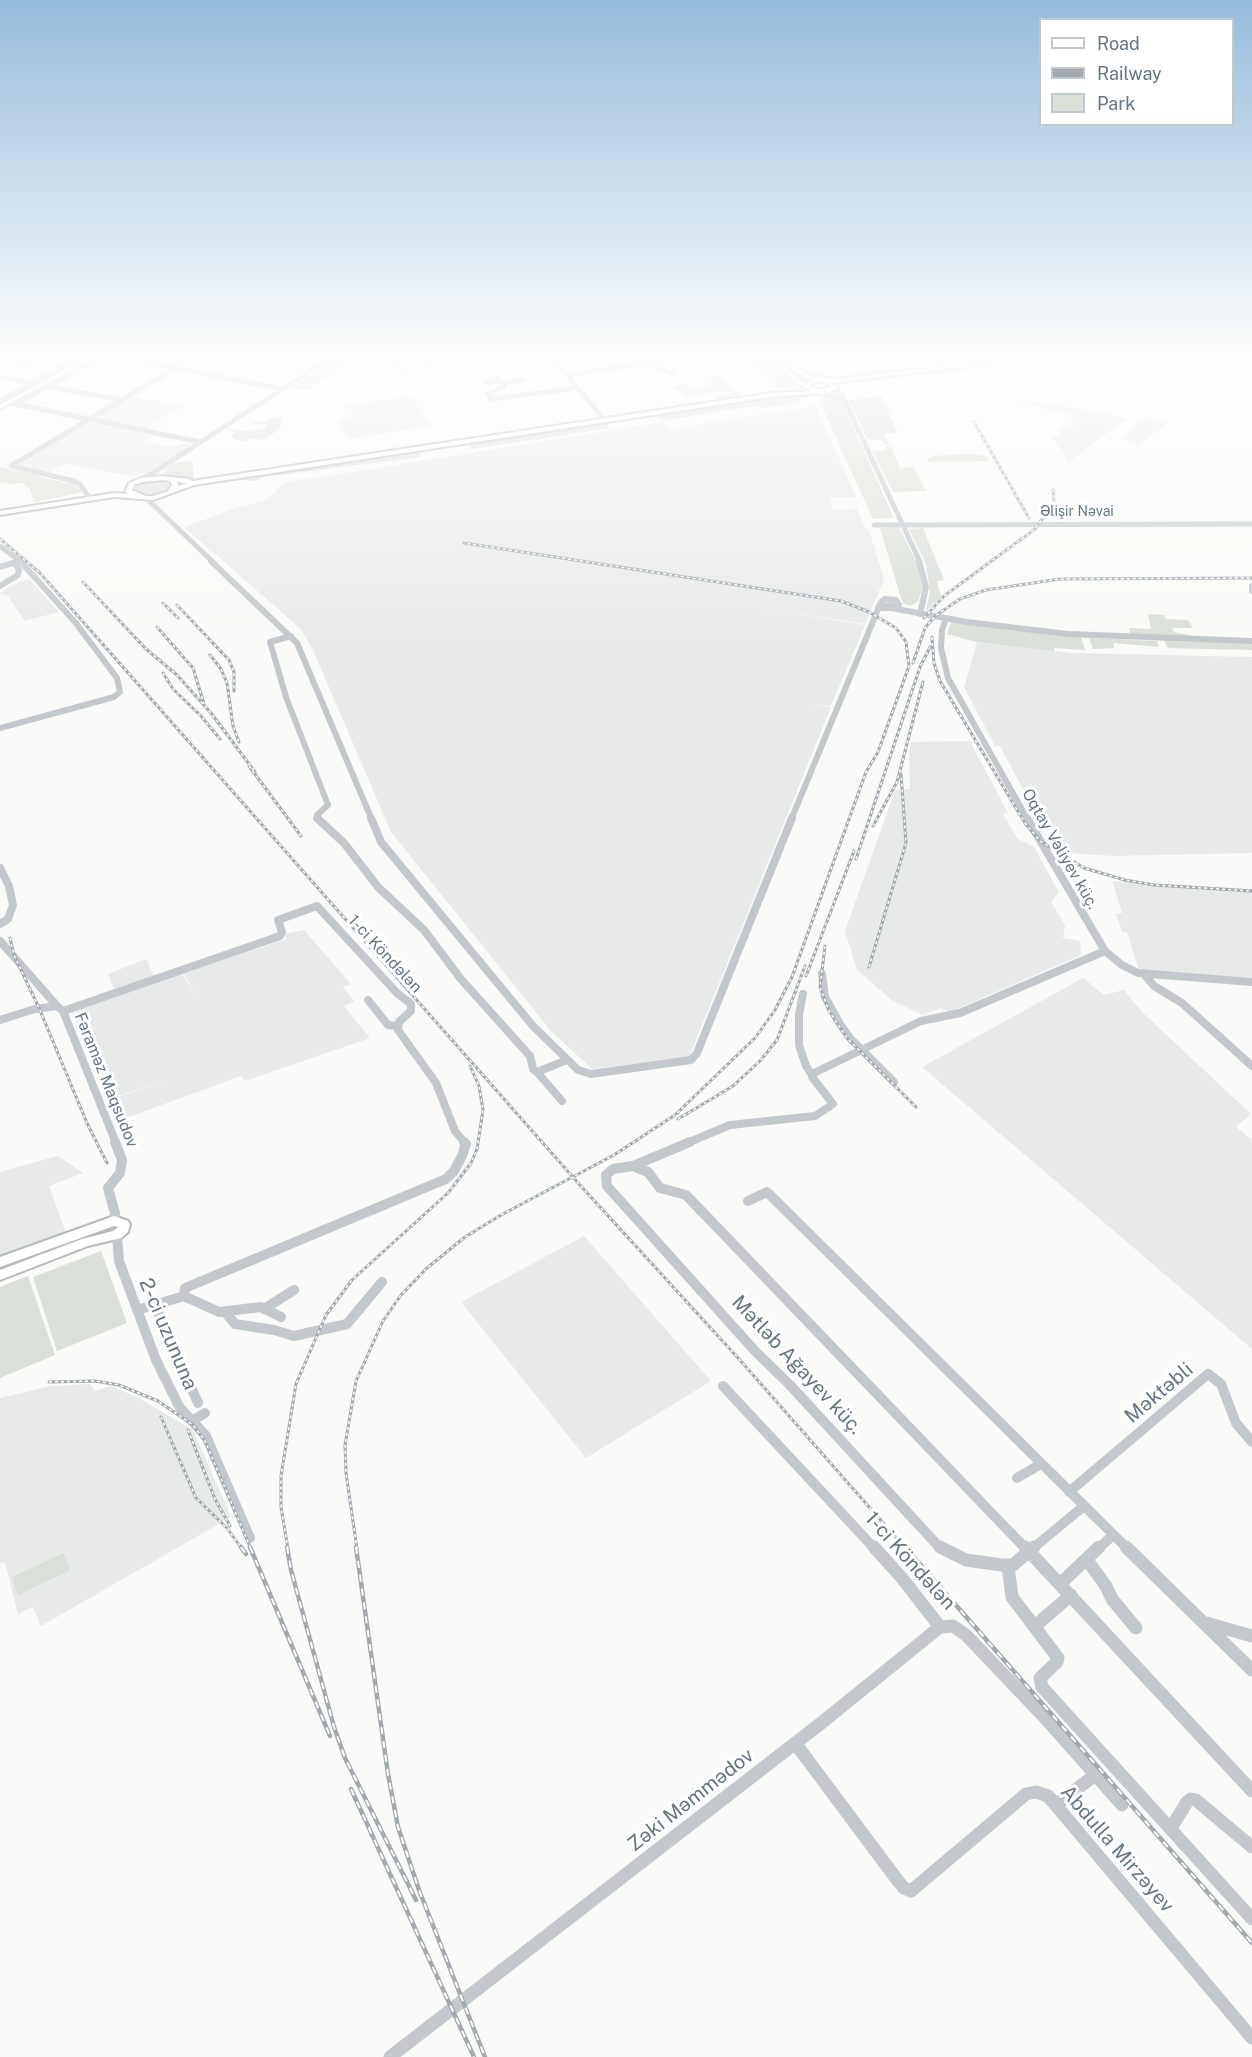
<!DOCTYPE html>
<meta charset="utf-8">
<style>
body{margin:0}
#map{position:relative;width:1252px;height:2057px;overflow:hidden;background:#fafaf8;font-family:"Public Sans",sans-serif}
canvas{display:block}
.legend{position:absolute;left:1039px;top:18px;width:195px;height:108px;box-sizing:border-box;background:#fff;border:2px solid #c1c8cd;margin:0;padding:8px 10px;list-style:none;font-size:18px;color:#657683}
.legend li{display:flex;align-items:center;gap:12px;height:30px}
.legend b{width:30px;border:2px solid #c1c8cd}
</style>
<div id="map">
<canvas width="1252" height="2057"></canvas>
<ul class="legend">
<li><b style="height:8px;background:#fff"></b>Road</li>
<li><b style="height:8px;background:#a2aab0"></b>Railway</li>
<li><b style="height:16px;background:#dadfd7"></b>Park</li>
</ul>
</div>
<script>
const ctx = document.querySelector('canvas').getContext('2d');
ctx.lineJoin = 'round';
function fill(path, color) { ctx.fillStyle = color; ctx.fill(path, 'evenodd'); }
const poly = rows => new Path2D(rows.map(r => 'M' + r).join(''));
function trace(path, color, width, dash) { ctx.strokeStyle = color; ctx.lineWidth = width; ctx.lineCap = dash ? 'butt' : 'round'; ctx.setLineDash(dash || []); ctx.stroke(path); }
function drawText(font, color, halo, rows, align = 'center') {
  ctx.font = font + ' "Public Sans",sans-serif'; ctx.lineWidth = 6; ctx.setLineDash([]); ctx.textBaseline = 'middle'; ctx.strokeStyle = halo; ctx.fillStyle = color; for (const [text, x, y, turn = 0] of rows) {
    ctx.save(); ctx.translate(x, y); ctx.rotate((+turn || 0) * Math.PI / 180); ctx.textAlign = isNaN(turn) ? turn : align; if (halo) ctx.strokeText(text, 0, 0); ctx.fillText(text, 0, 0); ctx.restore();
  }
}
const built = poly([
 [133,396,183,406,145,429,95,419],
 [411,396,432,426,349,439,338,420,354,417,347,405],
 [1021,399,1127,418,1070,461,1067,460,1052,437,1062,436,1057,428,1075,427,1070,414,1026,405],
 [816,406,856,497,830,498,833,510,857,509,866,530,869,530,884,579,865,624,750,606,865,625,831,706,810,704,831,707,689,1057,592,1069,551,1031,391,832,313,650,301,629,184,527,233,509,267,500,284,483,663,422,670,429],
 [1145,418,1167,423,1139,445,1121,438],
 [90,421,155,434,143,442,174,447,184,443,192,445,151,472,131,476,65,464,47,473,15,467],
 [29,579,59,612,25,621,8,596,0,594,10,586],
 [977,642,1072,653,1252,657,1252,853,1113,856,1069,853,1034,794,1026,795,1000,746,995,746,964,687],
 [970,741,1008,813,1003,814,1018,839,1034,847,1059,892,1051,902,1065,925,1063,938,1080,941,1081,955,950,1012,941,1008,923,1015,893,1001,857,970,845,931,895,790,910,789,909,752,911,742],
 [1112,881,1252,889,1252,978,1139,970,1127,932,1122,932,1116,914,1122,913],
 [304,930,351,984,343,987,354,1001,344,1006,370,1038,245,1081,241,1076,118,1121,109,1100,177,1076,109,1099,71,1011,182,973,196,998,184,973,286,939,285,934],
 [146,959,154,976,114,989,108,974],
 [1083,978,1104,995,1124,990,1142,1012,1251,1114,1236,1127,1252,1140,1252,1349,922,1067],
 [58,1156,83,1173,49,1186,66,1233,0,1257,0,1172],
 [584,1236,711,1381,586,1458,461,1302],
 [90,1384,95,1391,111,1386,139,1398,193,1430,231,1517,41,1626,33,1607,18,1614,5,1562,0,1563,0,1398,51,1386]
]);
const green = poly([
 [427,356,433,366,423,367,420,362,401,364,407,373,399,373,380,357],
 [735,356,762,356,796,385,780,389],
 [338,363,342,372,331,373,309,390,289,389,329,364],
 [719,376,723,379,722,382,727,383,740,395,718,399,716,397,731,393,730,391,706,393,702,395,686,398,674,386,685,384,691,389,709,387,702,378],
 [795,395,807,396,794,403,764,408,761,406,747,407,662,421,657,415],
 [825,396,841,400,894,518,873,519,819,400],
 [881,396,898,433,883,434,889,444,885,445,882,440,867,439,849,400],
 [272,417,283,419,279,429,264,440,251,438,245,442,230,438,236,433,226,429,247,431,264,429,267,427,265,424,249,425,254,422,267,421],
 [605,421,611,428,472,449,469,444],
 [886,447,891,447,900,468,913,467,926,491,893,492,873,451,887,450],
 [418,451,421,457,264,477,255,481,239,480,238,478],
 [971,454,986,456,989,461,928,462,927,460,932,456],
 [192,461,194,479,184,481,164,473,165,470,173,463],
 [0,467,41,476,40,477,67,483,73,482,83,492,37,502,34,501,30,489,23,483,10,484,0,482],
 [160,479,172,485,164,493,146,497,131,490,140,482],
 [899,527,917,563,923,587,918,601,911,606,904,604,901,598,880,528],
 [923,528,944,580,937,581,941,596,926,611,930,591,926,564,909,529],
 [1148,614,1164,615,1166,619,1188,620,1193,628,1172,628,1174,632,1192,636,1130,636,1129,628,1151,629],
 [951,622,1081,637,1085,650,1054,648,1054,651,977,642,947,634],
 [1089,638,1157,641,1159,647,1114,643,1114,648,1093,649],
 [1164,641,1252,643,1252,650,1168,648],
 [101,1251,127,1323,57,1351,33,1277],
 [28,1276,55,1355,0,1378,0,1287],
 [64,1553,70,1570,18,1595,12,1577]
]);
const minorFar4 = poly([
 [112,356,283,389],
 [550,356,603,418],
 [0,358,4,356],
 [1031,359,1078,356],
 [17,363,33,366],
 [325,363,377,356],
 [654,366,673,374],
 [567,375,648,363,662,364],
 [496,376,504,387,488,394,491,399,577,388],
 [0,377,32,383],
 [487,382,499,381],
 [501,383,522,380],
 [46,386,122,400],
 [835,387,842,395,920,562],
 [820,392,843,399],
 [0,401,200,442],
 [0,401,81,356],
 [17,403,103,356],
 [136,481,153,473,333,356],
 [88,496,80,484,74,481,11,466,195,356],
 [146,498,213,562],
 [874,525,1252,524],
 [0,546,21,562],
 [16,562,20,561]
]);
const minorFar3 = poly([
 [211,561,297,643,372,820],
 [919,561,926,587,920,614],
 [0,567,20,561],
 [0,586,18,575,19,570,15,563],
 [1252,586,1252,591],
 [885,599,896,600,899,605,885,606,881,602,885,599],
 [878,608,891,608,967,622,1068,634,1252,641],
 [946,619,942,630,941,648,948,678,1028,820],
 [291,636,270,642,286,697,328,805,317,815,318,820],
 [0,728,114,697,120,692,117,678,75,622,20,561],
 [791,820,881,602]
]);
const minorFar2 = poly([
 [317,818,344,843,378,887,424,930,460,978,530,1056,533,1069,537,1072,567,1060],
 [371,818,381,842,533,1026,578,1070,591,1074,691,1060,697,1053,792,818],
 [1027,818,1105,951,1122,965,1138,973,1252,982],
 [0,868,9,886,13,905,8,919,0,924],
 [0,941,57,1006],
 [822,974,825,997,840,1024,850,1038,894,1082],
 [1144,974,1154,986,1182,1003,1252,1066],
 [803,994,799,1014,799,1045,806,1066,812,1075],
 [368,1000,388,1025,397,1026],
 [63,1011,280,936,282,932,278,920,317,906,397,993,411,1004,411,1011,399,1022,398,1030,436,1083,455,1131,465,1143],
 [0,1020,35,1009,57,1006,63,1011,116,1143],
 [537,1072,562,1101],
 [687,1143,730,1125,815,1116,833,1104,812,1077,814,1073,921,1021,960,1013,1105,951]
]);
const minorFar1 = poly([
 [690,1142,633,1166,613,1169,606,1175,607,1186,755,1351,789,1384,941,1549],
 [633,1166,648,1172,660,1188,686,1195,1026,1549],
 [748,1201,767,1192,1128,1549],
 [114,1221,115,1213,108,1188,120,1173,122,1160,115,1142],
 [117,1235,119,1261,156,1360,180,1408,206,1436,250,1538],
 [184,1296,185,1288,446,1179,454,1171,462,1156,466,1144,464,1142],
 [155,1305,198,1403],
 [264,1309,294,1290],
 [137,1310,184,1296,219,1312,261,1307,281,1317],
 [226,1313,235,1324,274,1330,294,1336,347,1324,382,1282],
 [723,1386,875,1549],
 [192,1421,205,1413],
 [1017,1478,1041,1464],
 [1069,1492,1208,1374,1221,1384,1236,1423,1252,1442],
 [1032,1549,1084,1506],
 [1098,1549,1113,1535]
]);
const minor = poly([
 [874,1547,902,1578,940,1627,953,1626,966,1635,1046,1719,1122,1805],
 [940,1547,966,1560,1002,1565,1013,1565,1034,1547],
 [1025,1547,1252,1791],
 [1126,1547,1252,1670],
 [1087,1560,1106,1586,1112,1599,1136,1628],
 [1008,1566,1012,1597,1058,1658,1057,1662,1040,1678,1042,1687,1252,1919],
 [1060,1584,1099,1547],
 [1206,1623,1252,1636],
 [1035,1626,1071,1595],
 [795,1743,898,1881,904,1888,911,1891,1026,1794,1036,1792,1048,1796,1252,2038],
 [1056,1805,1095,1775],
 [1171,1828,1187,1802,1191,1799,1196,1800,1252,1847],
 [390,2057,820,1724,940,1627]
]);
const major = poly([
 [90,356,97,356,0,409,0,405,90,356],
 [764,356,770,356,805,383,813,380,804,378,776,356,782,356,808,375,835,379,1027,356,1043,356,1040,358,833,383,838,387,829,393,771,397,194,485,153,500,114,497,0,515,0,511,114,493,128,494,125,491,129,483,141,478,163,476,189,479,192,481,771,393,811,391,796,383,764,356],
 [819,382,827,383,831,387,820,390,809,386,810,384,819,382],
 [163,480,170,481,172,485,167,492,153,496,146,496,132,490,134,485,142,482,163,480],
 [177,482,187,483,178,486,177,482],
 [114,1216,128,1221,130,1224,128,1232,121,1238,88,1246,0,1280,0,1270,82,1239,113,1231,118,1227,114,1226,0,1267,0,1257,114,1216]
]);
const railFar1 = poly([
 [974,422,1029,518],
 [0,539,40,573,579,1184,739,1359,906,1549],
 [83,582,146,649,177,675,211,713,255,772],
 [163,603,178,618],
 [177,605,229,660,234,672,234,691],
 [924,618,944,596,1035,529,1054,503,1053,490],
 [157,627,193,668,204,704],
 [932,637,934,663,940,681,1025,823,1040,841,1084,868,1125,880,1154,885,1252,891],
 [210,655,221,669,227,683,233,726,239,742],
 [913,663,925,628,935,616,960,599,986,590,1060,579,1252,578],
 [163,673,173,689,201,716,220,739],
 [249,766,301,836],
 [873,826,897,782,923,682],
 [856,859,920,667,930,647],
 [10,938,14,955,39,1008,87,1123,107,1163],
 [825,946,820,987,829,1011,848,1039,916,1107],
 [869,967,906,843,901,774],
 [806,976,854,851],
 [678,1119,733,1086,760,1061,777,1040,805,966],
 [49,1382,95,1381,119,1385,158,1401,193,1425,205,1441,251,1549],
 [161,1417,196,1498,227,1528,242,1549],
 [188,1430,215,1499,230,1526],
 [288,1549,281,1507,281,1476,296,1384,326,1315,352,1280,448,1193,471,1163,477,1149,483,1110,479,1086,470,1066],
 [357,1549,346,1473,345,1445,356,1381,383,1321,401,1295,427,1268,465,1237,501,1215,614,1155,675,1115,755,1038,775,1010,792,977,866,772,878,752,909,666,906,642,896,628,869,612,841,601,464,543]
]);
const rail = poly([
 [241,1547,246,1554],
 [250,1547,330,1736],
 [287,1547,291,1570,334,1727,345,1758,416,1900],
 [356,1547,388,1774,398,1827,419,1890,485,2057],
 [905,1547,1252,1943],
 [351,1789,474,2057]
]);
const farStreetnames = [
 ["Əlişir Nəvai",1077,512]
];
const streetNames = [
 ["Oqtay Vəliyev küç.",1060,849,60],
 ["1-ci Köndələn",385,954,47],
 ["Fəraməz Maqsudov",106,1080,68]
];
const nearStreetnames = [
 ["2-ci uzununa",168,1334,67],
 ["Mətləb Ağayev küç.",797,1365,47],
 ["Məktəbli",1159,1393,-40],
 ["1-ci Köndələn",910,1561,48],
 ["Zəki Məmmədov",691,1800,-38],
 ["Abdulla Mirzəyev",1117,1849,49]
];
fill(built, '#e8e9e9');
fill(green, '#dadfd7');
trace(major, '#b5babe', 4);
trace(minorFar4, '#c3c8cc', 5);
trace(minorFar3, '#c3c8cc', 6);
trace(minorFar2, '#c3c8cc', 8);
trace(minorFar1, '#c3c8cc', 10);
trace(minor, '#c3c8cc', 13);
fill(major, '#fff');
trace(railFar1, '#a2aab0', 3);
trace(rail, '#a2aab0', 4.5);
trace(railFar1, '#fff', 1.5, [3]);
trace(rail, '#fff', 2, [7]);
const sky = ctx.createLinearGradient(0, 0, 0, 644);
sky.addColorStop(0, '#96bcdc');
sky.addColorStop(0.55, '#fdfdfc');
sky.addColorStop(1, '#fdfdfc00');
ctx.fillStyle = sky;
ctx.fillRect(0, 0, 1252, 644);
drawText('14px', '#657683', '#fff', farStreetnames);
drawText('16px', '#657683', '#fff', streetNames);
drawText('20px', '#657683', '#fff', nearStreetnames);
</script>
